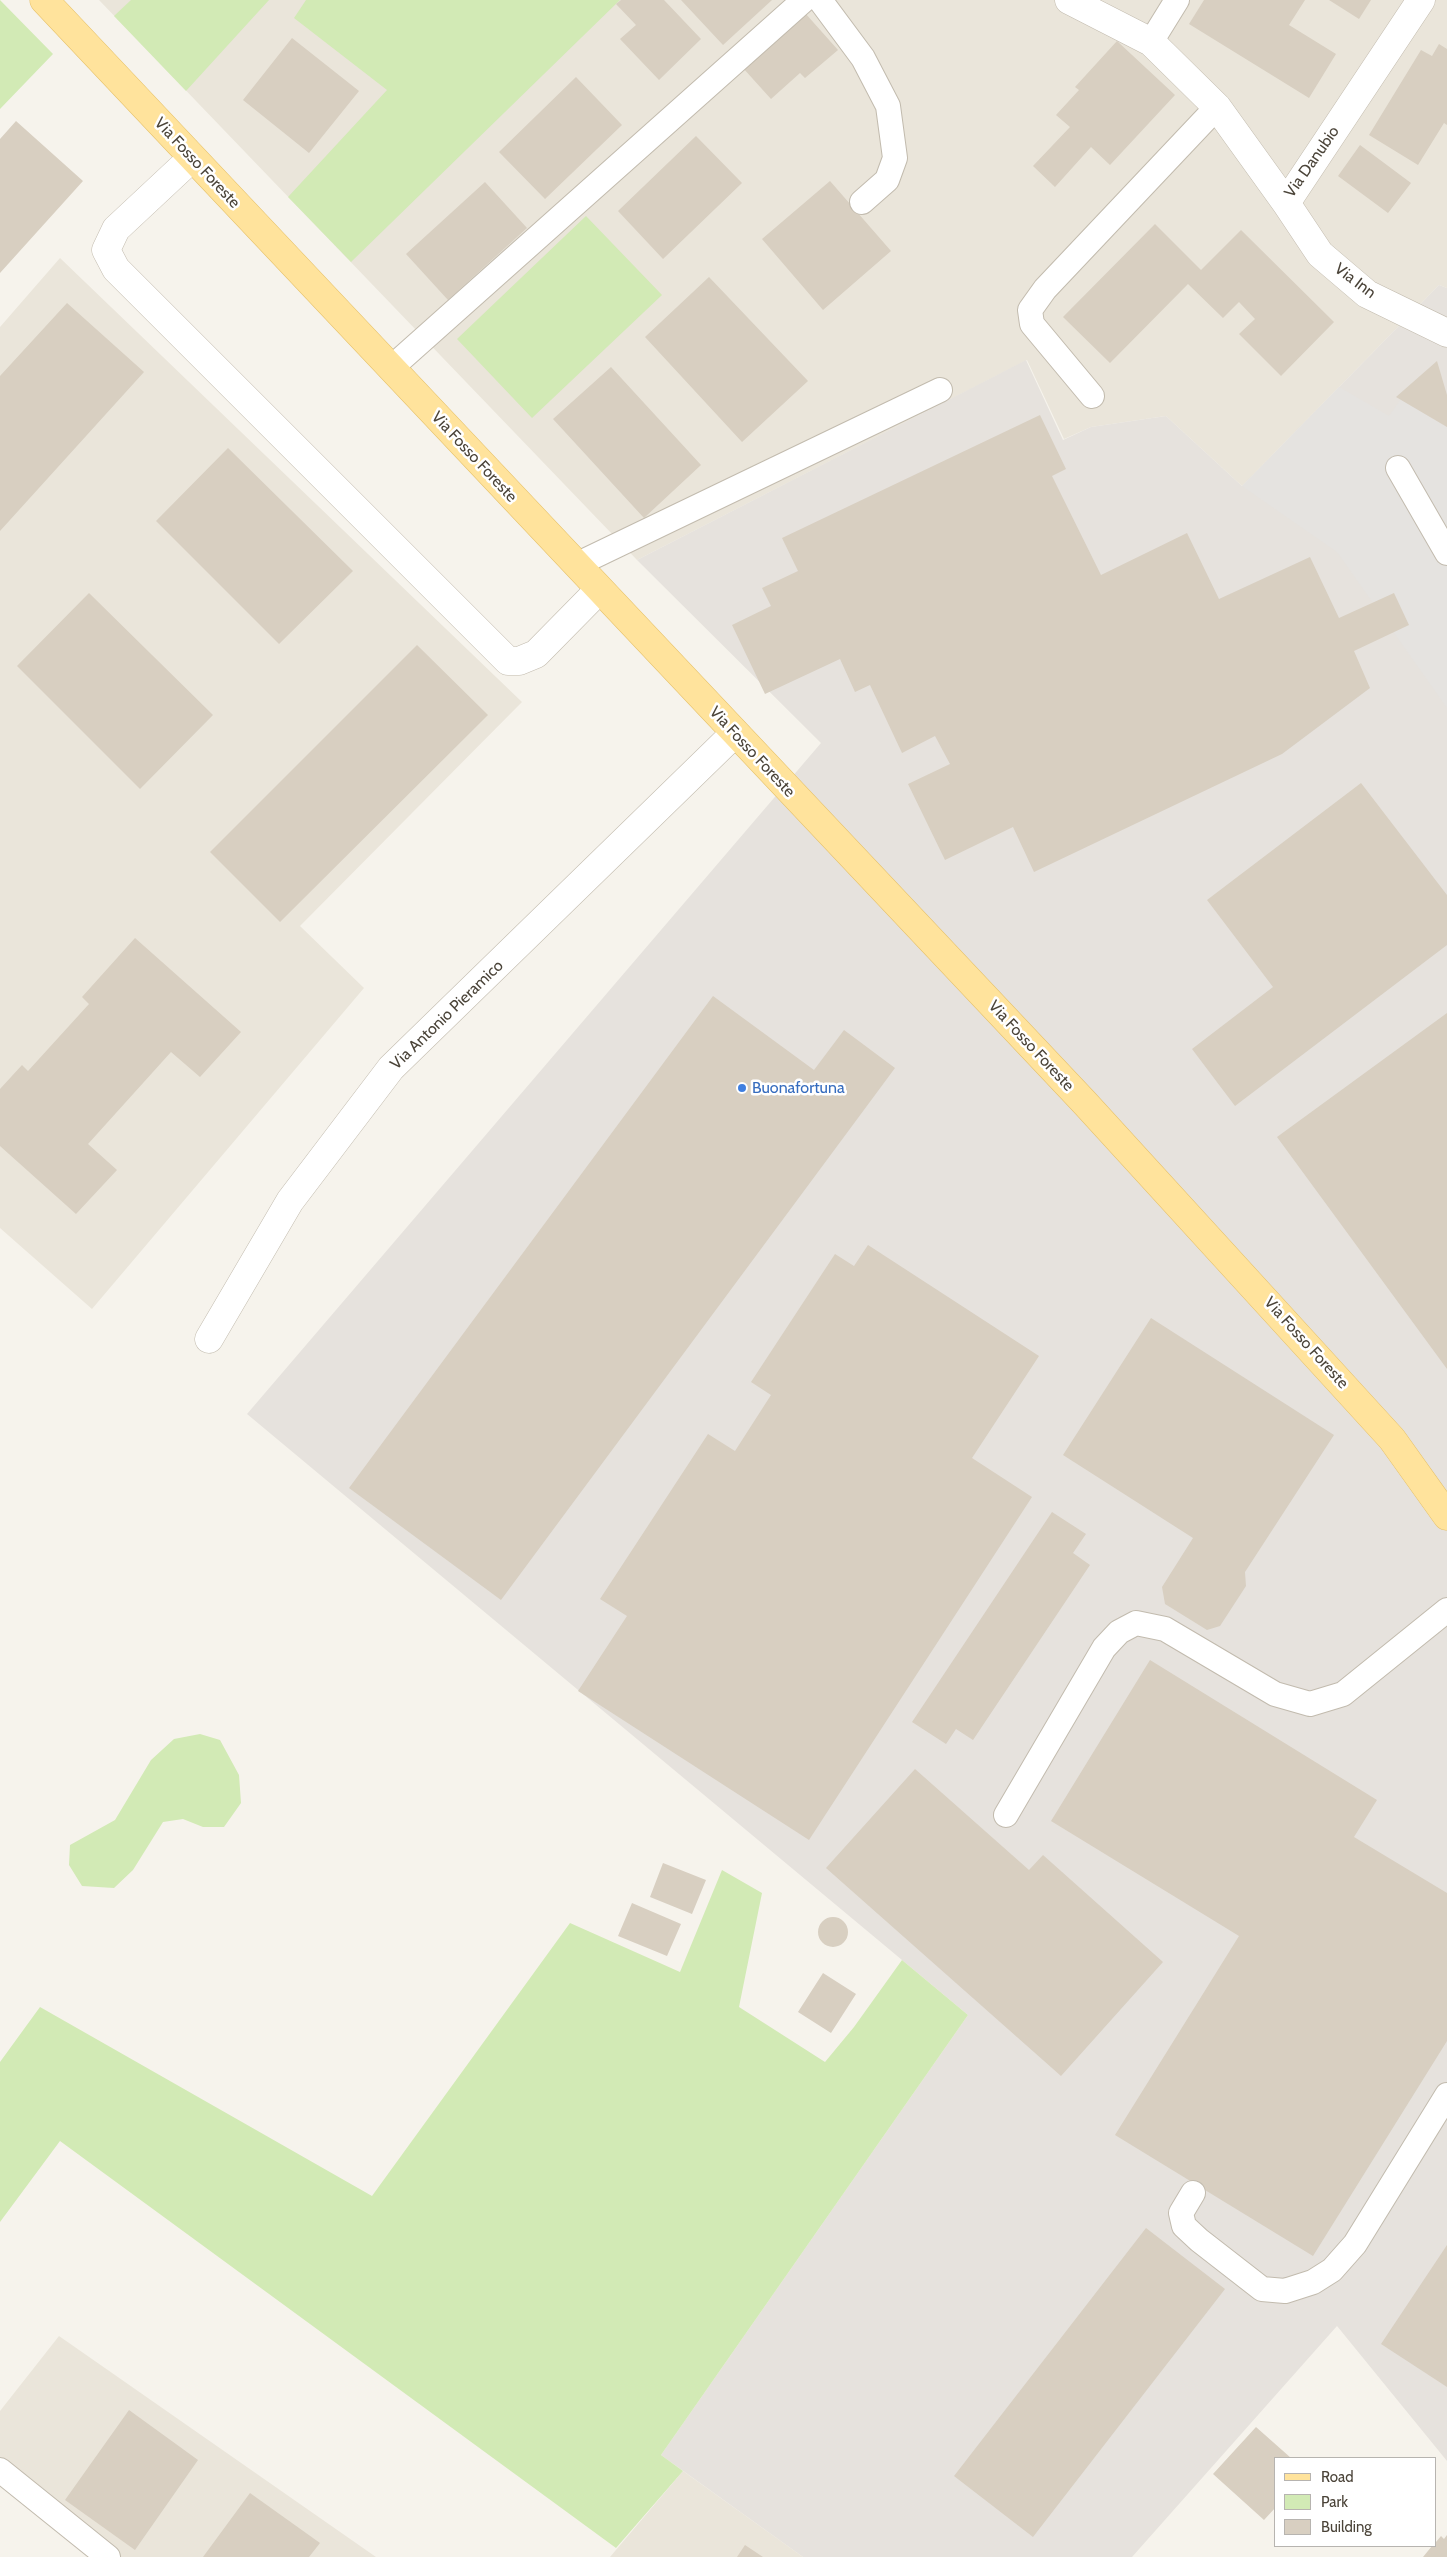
<!DOCTYPE html>
<style>
body{margin:0}
#map{position:relative;width:1447px;height:2557px;overflow:hidden;background:#f6f3ec;font-family:Cabin,sans-serif}
canvas{display:block}
.legend{position:absolute;left:1274px;top:2457px;width:162px;height:90px;box-sizing:border-box;background:#fff;border:1px solid #b7b4b0;margin:0;padding:6px 9px;list-style:none;font-size:15px;color:#4b4439}
.legend li{display:flex;align-items:center;gap:10px;height:25px}
.legend b{width:25px;border:1px solid #b7b4b0}
</style>
<div id="map">
<canvas width="1447" height="2557"></canvas>
<ul class="legend">
<li><b style="height:6px;background:#ffe39c"></b>Road</li>
<li><b style="height:14px;background:#d2eab5"></b>Park</li>
<li><b style="height:14px;background:#d8cfc1"></b>Building</li>
</ul>
</div>
<script>
const ctx = document.querySelector('canvas').getContext('2d');
ctx.lineJoin = 'round';
function fill(path, color) { ctx.fillStyle = color; ctx.fill(path, 'evenodd'); }
const poly = rows => new Path2D(rows.map(r => 'M' + r).join(''));
function trace(path, color, width, dash) { ctx.strokeStyle = color; ctx.lineWidth = width; ctx.lineCap = dash ? 'butt' : 'round'; ctx.setLineDash(dash || []); ctx.stroke(path); }
function drawText(font, color, halo, rows, align = 'center') {
  ctx.font = font + ' Cabin,sans-serif'; ctx.lineWidth = 5; ctx.setLineDash([]); ctx.textBaseline = 'middle'; ctx.strokeStyle = halo; ctx.fillStyle = color; for (const [text, x, y, turn = 0] of rows) {
    ctx.save(); ctx.translate(x, y); ctx.rotate((+turn || 0) * Math.PI / 180); ctx.textAlign = isNaN(turn) ? turn : align; if (halo) ctx.strokeText(text, 0, 0); ctx.fillText(text, 0, 0); ctx.restore();
  }
}
const residential = poly([
 [99,0,1447,0,1447,288,1439,285,1242,486,1166,416,1091,427,1064,439,1027,360,637,560],
 [60,258,522,702,300,926,364,988,92,1309,0,1228,0,327],
 [59,2336,376,2557,98,2557,0,2480,0,2411],
 [683,2471,803,2557,610,2557]
]);
const industrial = poly([
 [1439,285,1447,288,1447,2461,1337,2326,1132,2557,803,2557,661,2455,968,2015,247,1414,821,743,637,560,1026,360,1063,440,1091,427,1166,416,1242,486]
]);
const green = poly([
 [0,0,53,54,0,109],
 [131,0,269,0,186,91,114,16],
 [306,0,620,0,351,262,288,197,387,90,294,18],
 [586,216,662,295,532,418,457,339],
 [200,1734,220,1740,239,1775,241,1803,224,1827,203,1827,183,1819,163,1822,133,1870,114,1888,82,1886,69,1865,70,1845,115,1820,151,1760,174,1739],
 [722,1870,762,1893,739,2007,825,2062,854,2027,902,1960,968,2015,661,2455,683,2471,616,2548,60,2141,0,2222,0,2062,40,2007,372,2196,570,1923,680,1972]
]);
const parking = poly([
 [1339,387,1389,416,1401,399,1447,427,1447,708,1337,552,1242,486]
]);
const building = poly([
 [621,0,664,0,701,39,659,80,620,39,636,25,616,4],
 [681,0,772,0,723,45],
 [1204,0,1305,0,1289,25,1336,54,1309,98,1189,24],
 [1329,0,1371,0,1359,19],
 [805,13,838,50,805,78,800,73,771,99,743,68],
 [292,38,359,91,309,153,243,100],
 [1117,41,1175,95,1110,165,1091,147,1055,187,1033,166,1070,127,1056,115,1079,90,1075,87],
 [1439,44,1447,49,1447,125,1444,123,1418,165,1369,135,1421,50,1432,56],
 [576,77,622,125,545,199,499,152],
 [16,121,83,181,0,273,0,139],
 [696,136,742,183,663,259,618,211],
 [1360,145,1411,183,1388,213,1338,176],
 [830,181,891,251,823,310,762,239],
 [485,182,527,228,448,300,406,254],
 [1155,224,1201,270,1241,230,1334,322,1281,376,1239,334,1255,319,1239,302,1223,318,1188,284,1110,363,1063,317],
 [709,277,808,381,742,442,645,337],
 [67,303,144,372,0,531,0,376],
 [1437,361,1447,395,1447,427,1396,397],
 [611,367,701,465,644,518,553,419],
 [1040,415,1066,469,1052,476,1101,575,1187,533,1219,599,1310,557,1339,618,1394,593,1409,625,1354,651,1370,688,1282,754,1034,872,1013,827,945,860,908,784,950,764,935,736,902,753,870,685,855,692,840,659,765,694,732,625,771,606,762,588,798,571,782,538],
 [228,448,353,571,279,644,156,521],
 [89,593,213,715,140,789,17,666],
 [417,645,488,715,280,922,210,852],
 [1361,783,1447,895,1447,945,1235,1106,1192,1049,1273,987,1207,900],
 [135,938,241,1032,200,1077,171,1052,88,1144,117,1170,76,1214,0,1146,0,1089,22,1065,28,1071,89,1004,82,997],
 [713,996,814,1070,844,1030,895,1068,501,1600,349,1488],
 [1447,1013,1447,1369,1277,1137],
 [868,1245,1039,1356,972,1458,1032,1497,809,1840,578,1691,627,1616,600,1599,708,1434,735,1451,771,1395,751,1382,835,1254,854,1266],
 [1151,1318,1334,1435,1245,1572,1246,1586,1220,1626,1207,1630,1165,1604,1162,1587,1193,1538,1063,1455],
 [1052,1512,1086,1534,1073,1553,1090,1565,973,1740,956,1729,946,1744,912,1722],
 [1150,1660,1377,1800,1354,1837,1447,1893,1447,2041,1313,2256,1115,2135,1239,1936,1051,1821],
 [915,1769,1029,1870,1043,1855,1163,1962,1061,2076,826,1868],
 [663,1863,706,1880,692,1914,650,1897],
 [632,1903,681,1924,667,1956,618,1936],
 '818 1932a15 15 0 1 1 30 0a15 15 0 1 1-30 0Z',
 [823,1973,856,1994,831,2033,798,2012],
 [1146,2228,1225,2289,1033,2537,954,2476],
 [1447,2245,1447,2387,1381,2344],
 [129,2410,198,2460,135,2550,65,2500],
 [1256,2427,1291,2458,1276,2458,1276,2507,1264,2520,1213,2474],
 [250,2493,320,2543,309,2557,203,2557],
 [1447,2535,1447,2557,1423,2557,1432,2546,1436,2546,1436,2542,1441,2536,1444,2539],
 [745,2545,763,2557,737,2557]
]);
const service = poly([
 [820,0,863,58,888,106,895,158,887,180,862,202],
 [1151,42,1177,0],
 [391,368,804,0],
 [1092,396,1032,324,1030,310,1045,289,1217,107],
 [1398,468,1447,553],
 [576,565,940,390],
 [1006,1815,1104,1648,1119,1632,1136,1623,1165,1629,1275,1694,1310,1704,1343,1694,1447,1610],
 [1193,2193,1181,2213,1184,2226,1199,2240,1262,2289,1285,2291,1313,2282,1332,2270,1355,2244,1447,2095],
 [0,2470,108,2557]
]);
const minor = poly([
 [1069,0,1151,42,1217,107,1286,203,1320,254,1367,294,1447,333],
 [192,158,116,229,106,250,116,269,508,661,519,661,536,654,599,590],
 [1286,203,1421,0],
 [209,1339,290,1201,391,1068,735,733]
]);
const primary = poly([
 [44,0,1084,1102,1392,1439,1447,1516]
]);
const markers = [
 [742,1088,5,"#3f7fe0"]
];
const streetNames = [
 ["Via Danubio",1312,162,-55],
 ["Via Fosso Foreste",197,163,47],
 ["Via Inn",1355,281,37],
 ["Via Fosso Foreste",474,457,47],
 ["Via Fosso Foreste",752,752,47],
 ["Via Antonio Pieramico",447,1015,-44],
 ["Via Fosso Foreste",1031,1046,47],
 ["Via Fosso Foreste",1306,1343,48]
];
const shopNames = [
 ["Buonafortuna",752,1088]
];
fill(residential, '#eae5da');
fill(industrial, '#e6e2dd');
fill(green, '#d2eab5');
fill(parking, '#e5e3e0');
fill(building, '#d8cfc1');
trace(service, '#c2bbae', 26);
trace(minor, '#c2bbae', 29);
trace(primary, '#e6c16a', 29);
trace(service, '#fff', 24);
trace(minor, '#fff', 28);
trace(primary, '#ffe39c', 28);
for (const [x, y, r, color] of markers) { const dot = new Path2D(); dot.arc(x, y, r, 0, 2 * Math.PI); ctx.fillStyle = color; ctx.fill(dot); trace(dot, '#fff', 2); }
drawText('16px', '#4b4439', '#fff', streetNames);
drawText('16px', '#366cbe', '#fff', shopNames, 'left');
</script>
